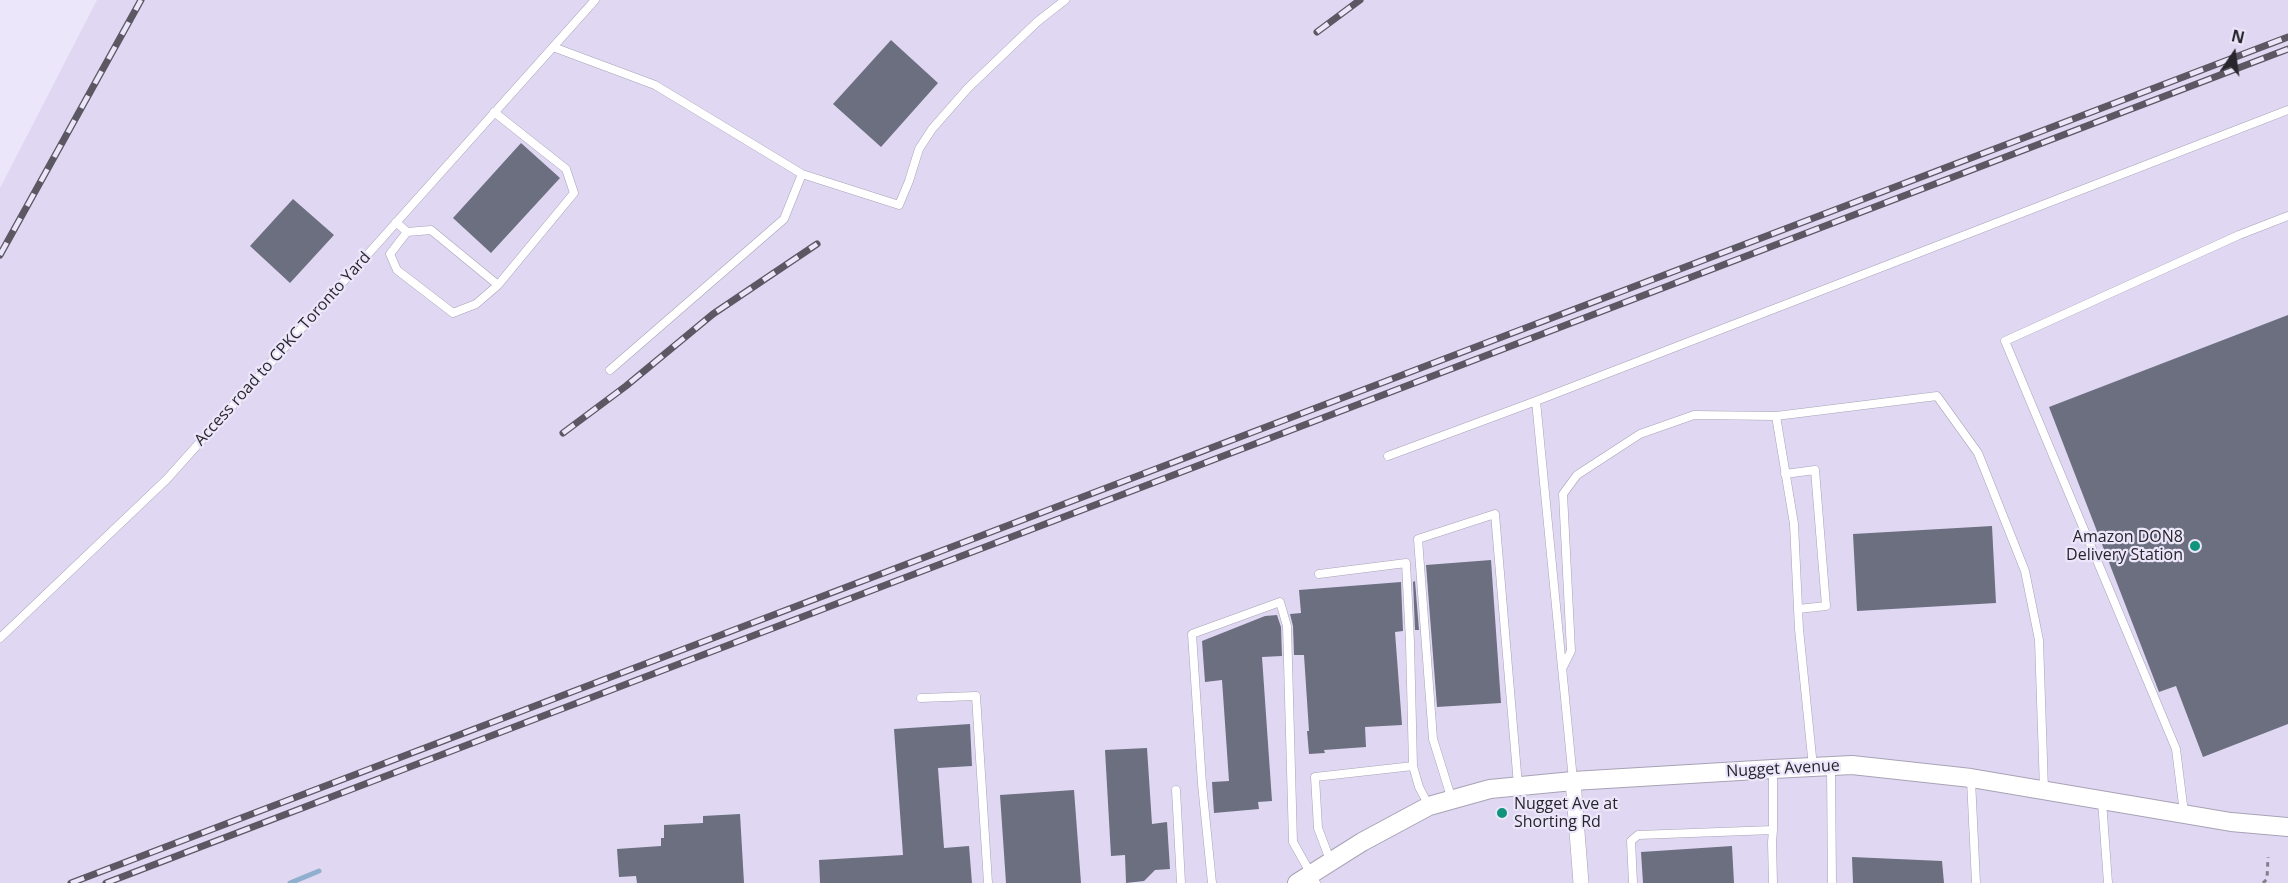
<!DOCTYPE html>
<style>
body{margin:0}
#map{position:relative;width:2288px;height:883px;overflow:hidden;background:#ece6fa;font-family:"Open Sans",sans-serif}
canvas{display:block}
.north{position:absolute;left:2204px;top:24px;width:60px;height:60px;-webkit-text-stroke:4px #ece6fa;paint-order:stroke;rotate:13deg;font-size:16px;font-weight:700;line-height:24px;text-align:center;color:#28252d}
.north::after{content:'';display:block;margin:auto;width:21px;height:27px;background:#28252d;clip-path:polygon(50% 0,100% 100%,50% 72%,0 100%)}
</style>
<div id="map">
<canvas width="2288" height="883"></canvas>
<div class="north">N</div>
</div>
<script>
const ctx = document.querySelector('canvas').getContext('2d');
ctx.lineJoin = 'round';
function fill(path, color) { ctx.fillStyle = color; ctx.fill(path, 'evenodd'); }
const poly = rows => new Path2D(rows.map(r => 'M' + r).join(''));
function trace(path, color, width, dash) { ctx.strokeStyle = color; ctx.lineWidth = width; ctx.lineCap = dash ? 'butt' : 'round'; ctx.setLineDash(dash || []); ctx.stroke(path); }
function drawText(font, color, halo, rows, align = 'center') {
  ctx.font = font + ' "Open Sans",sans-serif'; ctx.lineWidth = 4.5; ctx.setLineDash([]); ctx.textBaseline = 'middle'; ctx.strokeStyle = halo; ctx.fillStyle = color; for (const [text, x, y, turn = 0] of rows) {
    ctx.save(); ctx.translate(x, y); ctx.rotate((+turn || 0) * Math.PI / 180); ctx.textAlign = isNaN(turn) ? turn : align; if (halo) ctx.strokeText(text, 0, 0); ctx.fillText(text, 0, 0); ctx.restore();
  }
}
const built = poly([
 [97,0,2288,0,2288,883,0,883,0,188]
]);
const stream = poly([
 [290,883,319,871]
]);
const building = poly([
 [891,40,938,83,881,147,833,104],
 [521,143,560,178,491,253,453,218],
 [293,199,334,235,290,283,250,246],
 [2288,315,2288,724,2203,757,2176,686,2159,692,2049,407],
 [1992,526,1996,603,1857,611,1853,534],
 [1491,560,1501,703,1437,707,1426,565],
 [1415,581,1419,630,1415,630,1413,582],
 [1401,582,1403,631,1395,632,1402,725,1365,727,1366,747,1324,750,1325,753,1309,754,1307,731,1309,731,1304,655,1294,655,1293,626,1290,614,1301,613,1299,590],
 [1277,615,1281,627,1282,656,1262,657,1272,801,1258,802,1259,809,1214,813,1212,782,1229,781,1222,680,1205,682,1202,641,1265,616],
 [970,724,972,766,938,768,944,848,969,846,972,883,820,883,819,860,903,855,894,729],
 [1147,748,1152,824,1167,822,1170,869,1155,870,1144,881,1126,883,1125,855,1111,856,1105,750],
 [1074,790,1081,883,1006,883,1000,795],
 [740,814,744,883,637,883,636,876,619,877,617,849,661,846,661,838,664,838,664,825,703,823,703,816],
 [1732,846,1734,883,1643,883,1641,852],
 [1852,857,1942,861,1944,883,1853,883]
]);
const path = poly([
 [2263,883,2267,879,2268,857]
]);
const service = poly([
 [553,47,655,85,802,174,899,205,909,181,919,149,932,129,968,88,1037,22,1065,0],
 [396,222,407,232,431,230,498,285,574,193,566,169,494,112],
 [407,232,390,254,397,270,453,313,476,304,498,285],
 [610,370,784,219,802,174],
 [1536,401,1573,780],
 [1388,456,1536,401,2288,110],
 [1785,474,1815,470,1826,606,1798,609],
 [1319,574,1406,563,1410,642,1413,766],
 [0,638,167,479,595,0],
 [1563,667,1571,651,1563,494,1577,475,1640,434,1694,415,1776,416],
 [921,698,976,696,988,883],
 [1813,767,1799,629,1794,524,1776,416,1937,396,1978,453,2025,571,2039,640,2044,790],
 [1831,768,1832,883],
 [1971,780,1976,883],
 [1176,790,1181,883],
 [1452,800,1433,739,1418,539,1495,514,1518,785],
 [2102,801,2108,883],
 [2184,813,2176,749,2005,341,2239,235,2288,216],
 [1330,860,1318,828,1315,777,1413,766,1419,787,1429,806],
 [1212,883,1202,784,1192,634,1280,602,1287,626,1293,842,1316,883],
 [1633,883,1631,841,1638,835,1773,830,1773,770],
 [1773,883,1772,842,1773,830]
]);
const minor = poly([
 [1573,781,1581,883]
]);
const tertiary = poly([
 [1297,883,1362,842,1429,806,1490,789,1573,781,1773,769,1852,765,1971,778,2231,822,2288,827]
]);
const rail = poly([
 [1317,32,1360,0],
 [0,255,141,0],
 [563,433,626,386,713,314,817,244],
 [71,883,2288,37],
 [106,883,2288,49]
]);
const markers = [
 [2195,546,6,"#10947e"],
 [1502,813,6,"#10947e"]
];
const streetNames = [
 ["Access road to CPKC Toronto Yard",283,349,-48],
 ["Nugget Avenue",1783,769,-3]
];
const poiNames = [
 ["Amazon DON8",2183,537],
 ["Delivery Station",2183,555],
 ["Nugget Ave at",1514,804,"left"],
 ["Shorting Rd",1514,822,"left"]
];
fill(built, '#e0d8f3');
trace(stream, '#90aece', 5);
fill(building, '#6b6f80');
trace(service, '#a8a2b5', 9);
trace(minor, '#a8a2b5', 16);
trace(tertiary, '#a8a2b5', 20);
trace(path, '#837f8c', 3, [4.5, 4.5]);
trace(service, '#fff', 8);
trace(minor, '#fff', 15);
trace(tertiary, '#fff', 18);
trace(rail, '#5c5863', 7);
trace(rail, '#ece6fa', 4.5, [14]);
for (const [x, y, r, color] of markers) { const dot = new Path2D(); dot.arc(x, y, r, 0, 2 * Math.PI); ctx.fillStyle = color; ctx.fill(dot); trace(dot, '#ece6fa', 2); }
drawText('16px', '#28252d', '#ece6fa', streetNames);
drawText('16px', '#28252d', '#ece6fa', poiNames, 'right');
</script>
